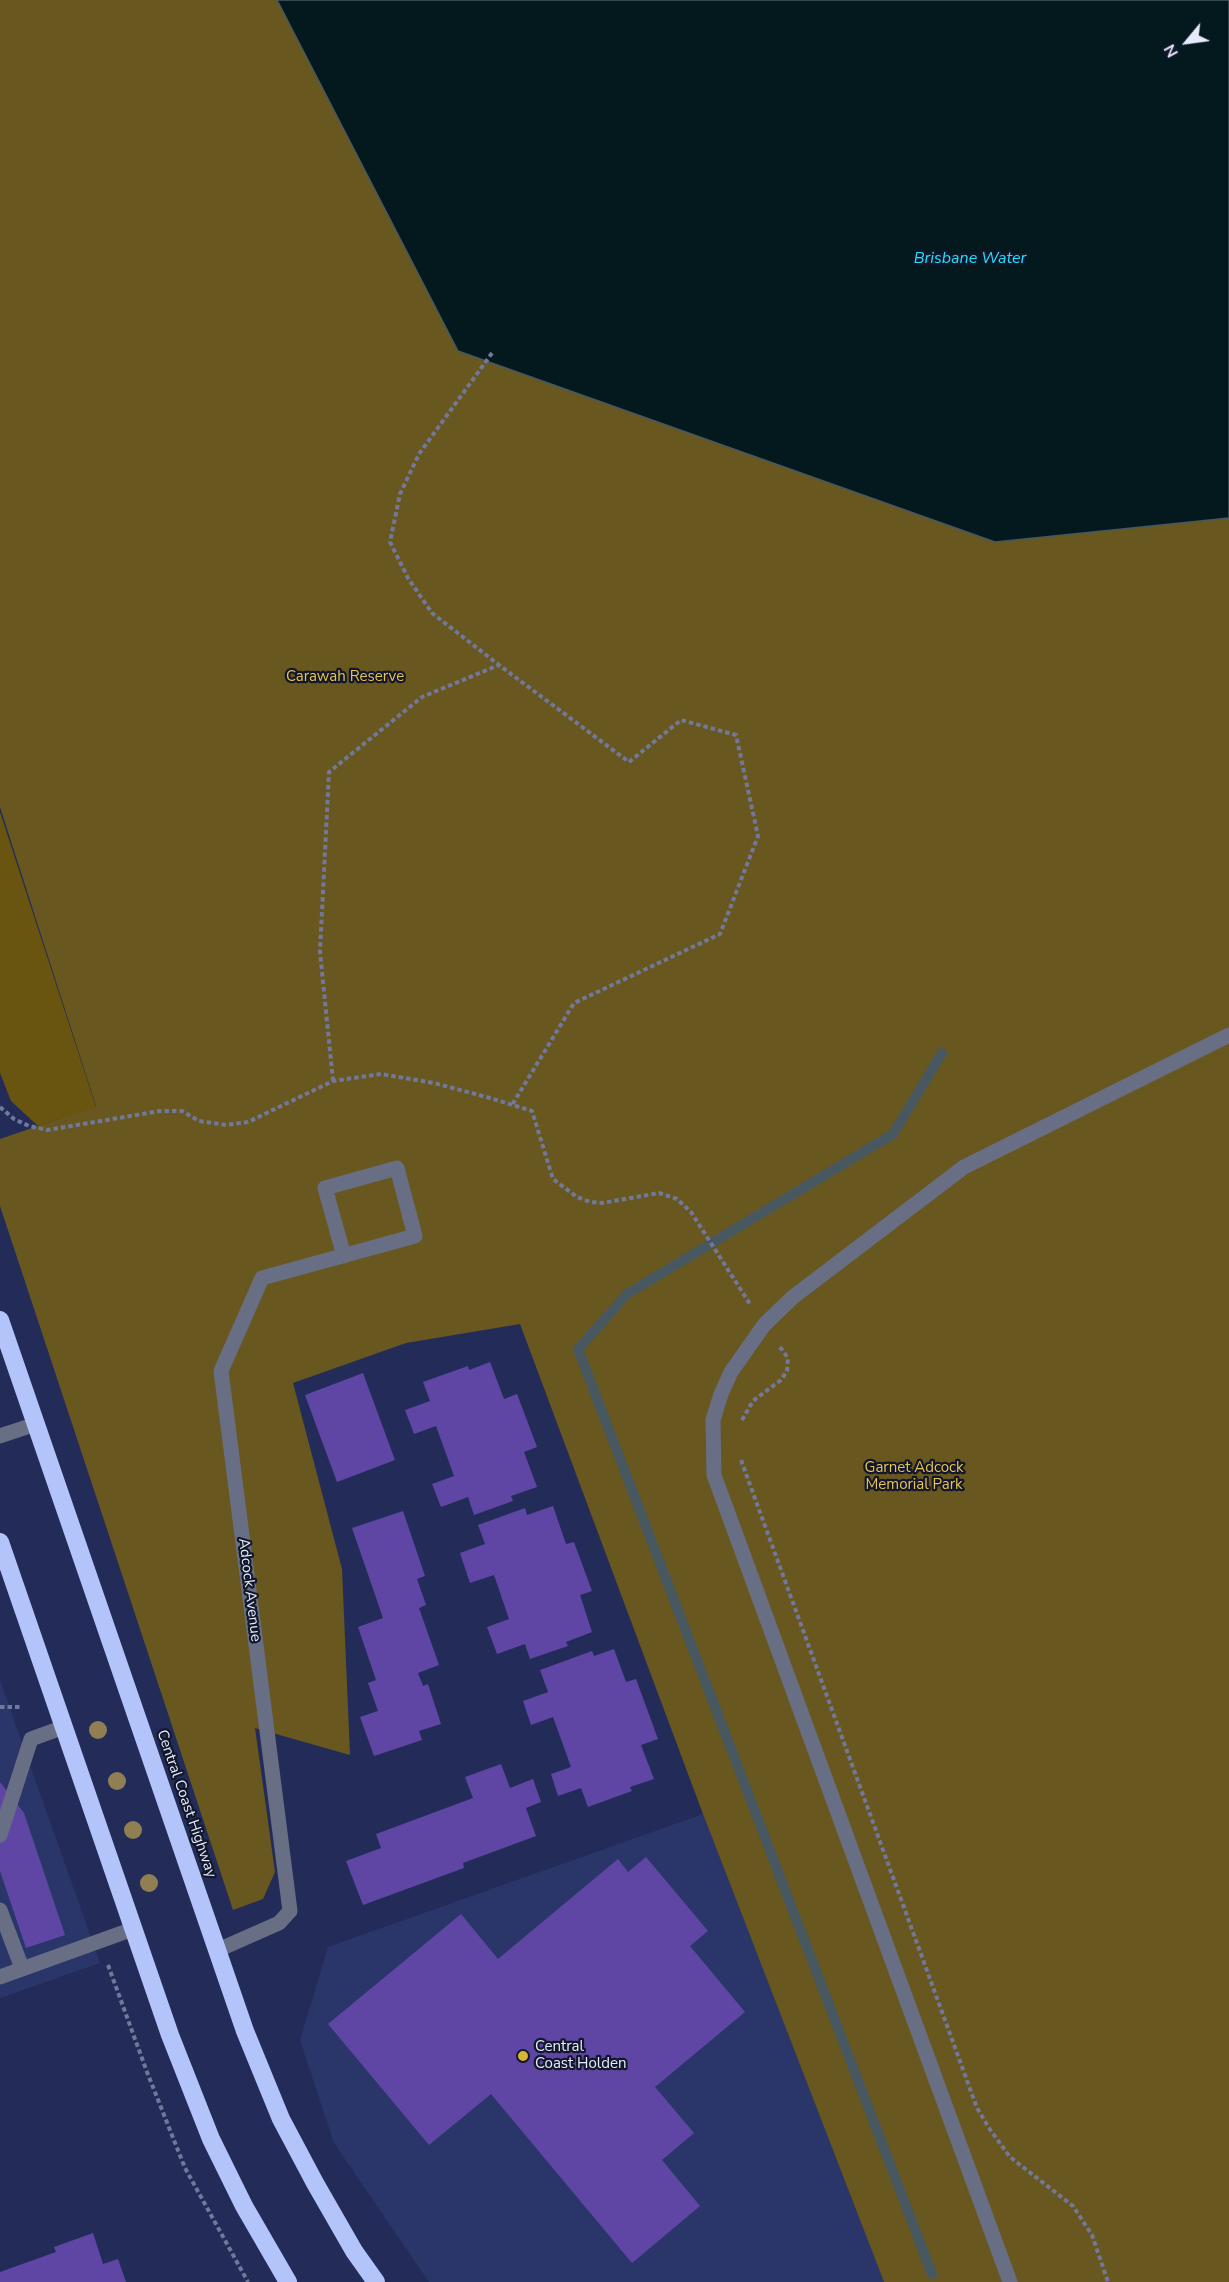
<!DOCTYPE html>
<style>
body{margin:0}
#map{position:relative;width:1229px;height:2282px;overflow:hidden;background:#232c58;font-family:"Nunito Sans",sans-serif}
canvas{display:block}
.north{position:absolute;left:1157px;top:12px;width:60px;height:60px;-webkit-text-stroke:4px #12172b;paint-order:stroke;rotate:241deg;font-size:16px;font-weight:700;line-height:24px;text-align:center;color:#e6ebfc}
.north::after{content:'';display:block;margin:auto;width:21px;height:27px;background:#e6ebfc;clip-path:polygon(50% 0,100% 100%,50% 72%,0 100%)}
</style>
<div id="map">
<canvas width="1229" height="2282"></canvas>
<div class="north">N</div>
</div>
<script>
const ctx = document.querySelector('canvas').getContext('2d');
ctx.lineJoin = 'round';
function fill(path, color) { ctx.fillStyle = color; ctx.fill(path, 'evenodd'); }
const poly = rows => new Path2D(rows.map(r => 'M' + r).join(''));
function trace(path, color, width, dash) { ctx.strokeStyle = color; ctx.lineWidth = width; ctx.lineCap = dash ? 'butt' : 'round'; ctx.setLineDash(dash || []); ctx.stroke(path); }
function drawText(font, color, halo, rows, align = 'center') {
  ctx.font = font + ' "Nunito Sans",sans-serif'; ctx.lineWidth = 4.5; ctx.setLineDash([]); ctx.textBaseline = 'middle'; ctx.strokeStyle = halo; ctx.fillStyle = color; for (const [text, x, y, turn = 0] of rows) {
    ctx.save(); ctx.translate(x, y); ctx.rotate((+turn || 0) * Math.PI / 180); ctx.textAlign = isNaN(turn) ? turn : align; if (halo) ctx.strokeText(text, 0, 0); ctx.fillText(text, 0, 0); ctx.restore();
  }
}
const built = poly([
 [0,1680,100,1963,0,1998],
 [703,1814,884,2282,429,2282,334,2143,300,2040,328,1947]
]);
const green = poly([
 [0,0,277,0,458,351,995,542,1229,518,1229,2282,884,2282,703,1814,520,1324,406,1343,293,1383,342,1569,350,1755,255,1728,275,1872,263,1899,233,1910,0,1206,0,1139,96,1106,0,807]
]);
const forest = poly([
 [0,812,96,1107,38,1126,11,1101,0,1073]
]);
const water = poly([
 [277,0,1229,0,1229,518,995,542,458,351,277,0]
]);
const stream = poly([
 [932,2274,578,1349,627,1294,893,1134,942,1053]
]);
const building = poly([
 [490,1362,504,1399,517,1394,537,1447,524,1452,537,1487,511,1496,513,1501,474,1515,468,1497,441,1507,432,1484,454,1476,436,1426,414,1434,405,1410,430,1401,423,1382,468,1366,469,1370],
 [363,1373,395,1460,337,1482,305,1395],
 [553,1506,566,1544,574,1542,592,1591,580,1595,592,1632,566,1642,568,1646,530,1659,525,1644,497,1654,487,1627,509,1619,494,1575,470,1583,460,1553,485,1544,478,1525,525,1508,527,1515],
 [403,1511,425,1576,417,1579,426,1605,419,1608,439,1665,418,1673,423,1686,428,1684,441,1724,419,1731,422,1740,374,1756,360,1717,378,1711,368,1683,376,1680,358,1627,383,1618,352,1528],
 [614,1649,626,1682,636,1679,658,1739,641,1745,654,1779,630,1787,632,1791,588,1807,581,1788,558,1796,551,1774,571,1767,553,1717,531,1725,523,1701,548,1692,540,1670,592,1651,594,1656],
 [501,1764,510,1788,533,1779,541,1802,526,1808,536,1836,463,1863,464,1868,363,1905,346,1861,381,1848,376,1834,473,1798,465,1777],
 [0,1782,24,1813,65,1935,26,1948,0,1871],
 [646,1857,708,1931,690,1946,745,2012,655,2087,694,2133,662,2160,700,2206,632,2263,491,2094,429,2145,328,2024,461,1914,498,1959,618,1859,628,1872],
 [93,2233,103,2264,118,2259,126,2282,0,2282,0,2272,56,2252,54,2247]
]);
const path = poly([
 [492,353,419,454,400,494,390,542,408,578,432,613,499,665],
 [333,1081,320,952,329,772,422,697,499,665,629,762,681,720,736,735,758,836,720,934,574,1003,512,1105],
 [0,1107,14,1119,29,1126,47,1130,160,1111,182,1111,199,1121,226,1125,248,1122,333,1081,381,1074,434,1083,490,1098,532,1111,553,1179,577,1197,590,1202,602,1203,659,1193,677,1199,691,1212,750,1304],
 [742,1420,753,1401,781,1380,787,1371,788,1358,780,1347],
 [741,1460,977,2108,991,2131,1010,2157,1073,2206,1092,2235,1108,2282],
 [0,1707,20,1707],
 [108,1965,147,2072,185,2168,248,2282]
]);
const lane = poly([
 [0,1835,31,1739,64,1727],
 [0,1910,22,1968],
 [218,1950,279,1923,290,1911,221,1371,262,1278,415,1236,397,1168,325,1188,344,1256],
 [0,1977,133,1929],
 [1010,2282,714,1475,713,1420,721,1394,731,1372,764,1325,793,1297,964,1167,1229,1035]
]);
const street = poly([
 [0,1436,36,1424]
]);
const highway = poly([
 [0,1320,245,2031,281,2119,315,2183,354,2251,376,2282],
 [0,1542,170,2035,211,2139,244,2206,288,2282]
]);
const trees = [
 [98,1730],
 [117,1781],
 [133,1830],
 [149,1883]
];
const markers = [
 [523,2056,6,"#d9b334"]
];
const parkNames = [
 ["Carawah Reserve",345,677],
 ["Garnet Adcock",914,1468],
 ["Memorial Park",914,1485]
];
const streetNames = [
 ["Adcock Avenue",249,1590,83],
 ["Central Coast Highway",186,1804,71]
];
const poiNames = [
 ["Central",535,2047],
 ["Coast Holden",535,2064]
];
const waterNames = [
 ["Brisbane Water",970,259]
];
fill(built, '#2a3669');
fill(green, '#68571f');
fill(forest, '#69550f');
fill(water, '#04191d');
trace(water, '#485860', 1.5);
trace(stream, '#485860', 10);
fill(building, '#5f46a4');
trace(path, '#71789a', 4, [4.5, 3]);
trace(lane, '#686f85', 15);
trace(street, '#686f85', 15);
trace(highway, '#b3c4fb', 18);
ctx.fillStyle = '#8f7f52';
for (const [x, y] of trees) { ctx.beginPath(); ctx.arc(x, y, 9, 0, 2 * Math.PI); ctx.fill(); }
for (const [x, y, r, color] of markers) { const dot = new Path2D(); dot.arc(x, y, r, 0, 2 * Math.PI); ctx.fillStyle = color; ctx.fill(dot); trace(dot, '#12172b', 2); }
drawText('15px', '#e8c34d', '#12172b', parkNames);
drawText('15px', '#e6ebfc', '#12172b', streetNames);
drawText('15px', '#e6ebfc', '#12172b', poiNames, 'left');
drawText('italic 16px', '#24e0fc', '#12172b', waterNames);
</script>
